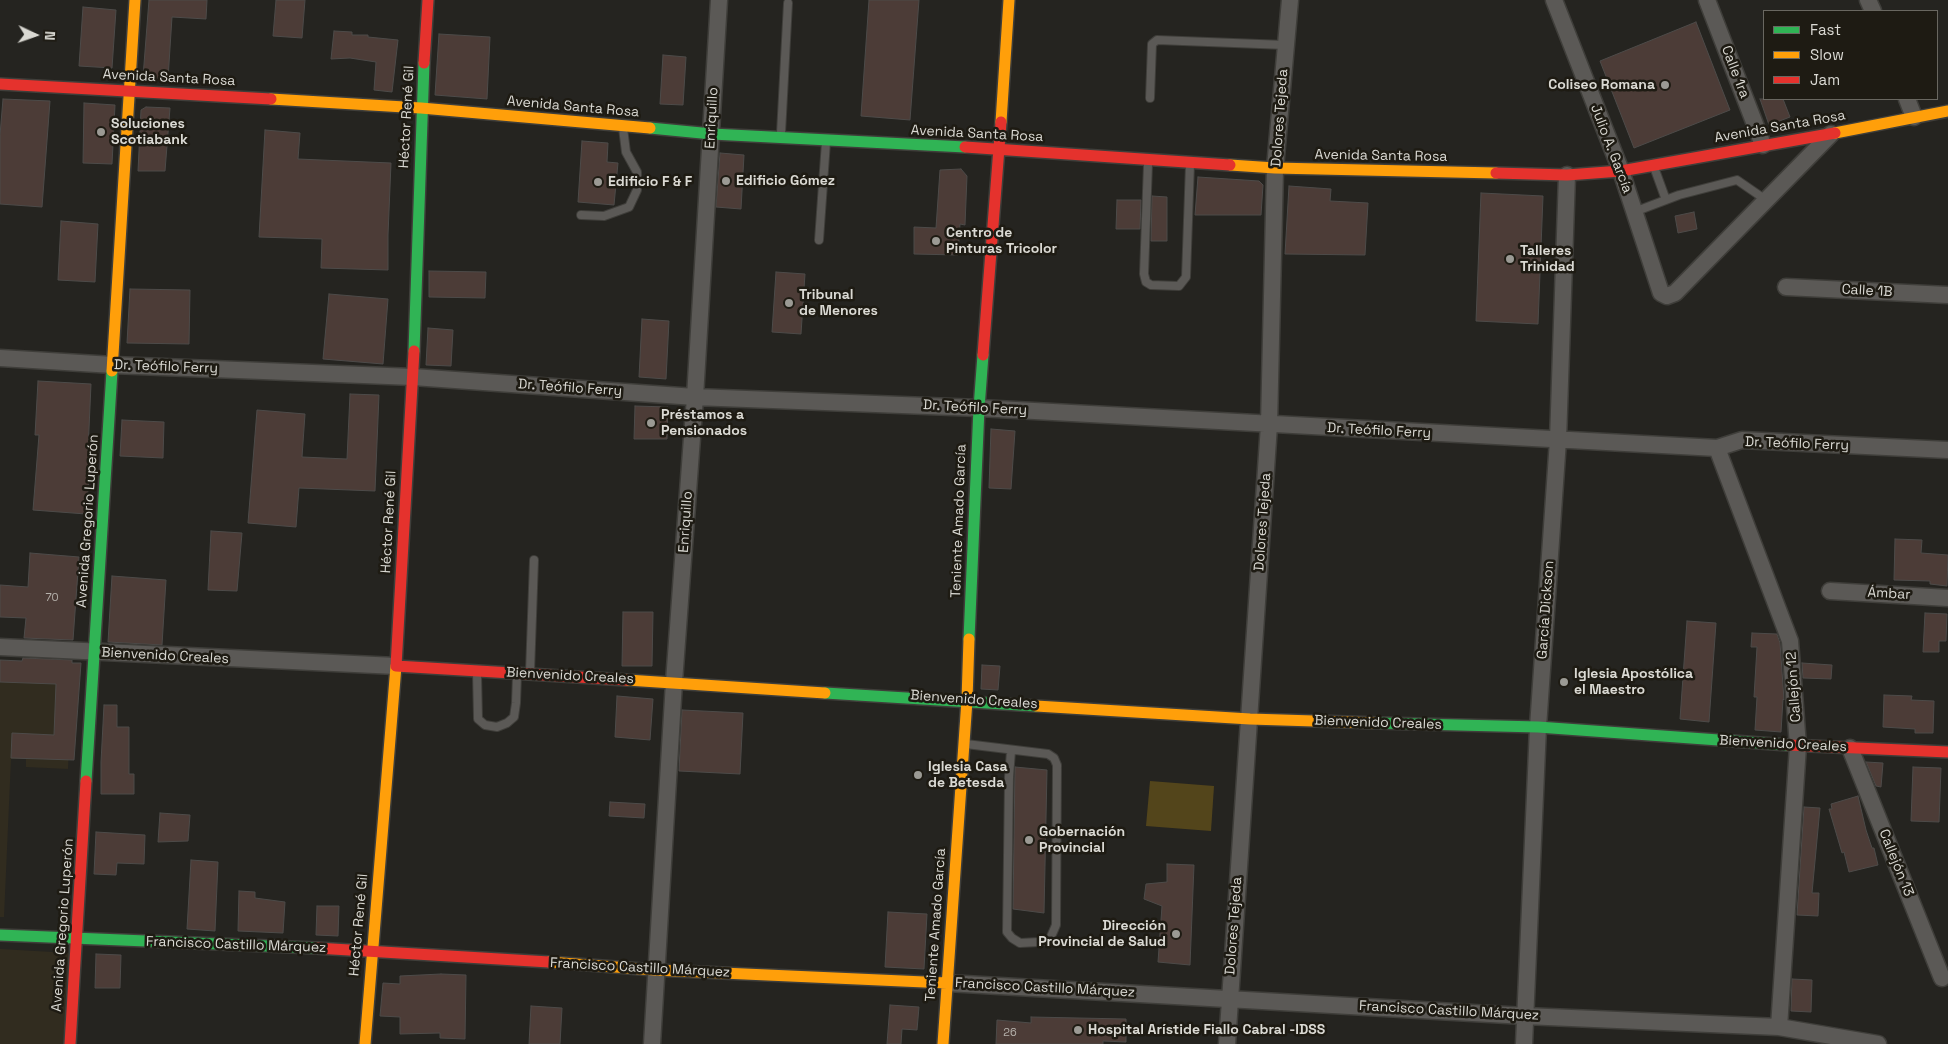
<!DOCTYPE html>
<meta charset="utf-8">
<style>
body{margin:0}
#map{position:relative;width:1948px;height:1044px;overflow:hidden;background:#252420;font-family:"Space Grotesk",sans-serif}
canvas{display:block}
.legend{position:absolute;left:1763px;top:10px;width:175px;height:90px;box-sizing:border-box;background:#1e1b13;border:1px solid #696760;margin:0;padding:6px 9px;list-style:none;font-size:15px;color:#dad9d3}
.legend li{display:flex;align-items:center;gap:10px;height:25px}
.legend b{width:25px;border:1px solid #696760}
.north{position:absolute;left:10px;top:10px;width:50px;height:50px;-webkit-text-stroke:4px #1e1b13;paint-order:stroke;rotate:93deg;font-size:14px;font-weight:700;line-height:20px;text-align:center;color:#dad9d3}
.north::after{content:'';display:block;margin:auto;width:18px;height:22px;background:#dad9d3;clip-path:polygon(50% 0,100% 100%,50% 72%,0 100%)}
</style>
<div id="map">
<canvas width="1948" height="1044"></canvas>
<ul class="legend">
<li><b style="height:6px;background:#30b455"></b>Fast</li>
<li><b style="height:6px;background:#ff9f0a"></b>Slow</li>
<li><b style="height:6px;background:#e5322d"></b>Jam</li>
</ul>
<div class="north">N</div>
</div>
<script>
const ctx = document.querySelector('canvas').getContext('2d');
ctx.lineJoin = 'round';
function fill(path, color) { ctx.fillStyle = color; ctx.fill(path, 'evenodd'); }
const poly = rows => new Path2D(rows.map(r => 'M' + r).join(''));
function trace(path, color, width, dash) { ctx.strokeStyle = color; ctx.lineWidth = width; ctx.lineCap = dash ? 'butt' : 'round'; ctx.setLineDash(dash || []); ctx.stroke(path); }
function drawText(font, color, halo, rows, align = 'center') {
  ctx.font = font + ' "Space Grotesk",sans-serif'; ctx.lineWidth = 5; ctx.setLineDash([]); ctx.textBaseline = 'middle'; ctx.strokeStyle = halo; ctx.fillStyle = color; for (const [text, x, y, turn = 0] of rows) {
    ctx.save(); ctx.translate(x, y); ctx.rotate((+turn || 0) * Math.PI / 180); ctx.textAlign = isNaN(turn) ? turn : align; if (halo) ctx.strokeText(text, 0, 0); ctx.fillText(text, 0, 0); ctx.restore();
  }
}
const built = poly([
 [0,669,72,672,68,769,26,767,26,759,11,759,4,917,0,917],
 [0,949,70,953,63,1044,0,1044]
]);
const green = poly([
 [1150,781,1214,786,1211,831,1146,826]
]);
const building = poly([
 [149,0,207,0,206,19,172,17,168,79,143,77,149,0],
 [276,0,305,0,302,38,273,36,276,0],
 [869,0,919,0,910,120,861,116,869,0],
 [83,7,116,10,112,68,79,66,83,7],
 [1696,22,1730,110,1634,148,1600,61,1696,22],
 [334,31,352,32,352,35,368,35,368,37,398,40,392,92,374,90,376,62,350,58,331,59,334,31],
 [439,34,490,37,487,99,435,95,439,34],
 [663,55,686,57,683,105,660,104,663,55],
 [3,99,50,101,42,207,0,204,0,135,3,99],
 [1760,99,1783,99,1790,117,1769,125,1760,99],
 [84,103,115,105,112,164,83,163,84,103],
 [146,107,170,108,165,171,138,171,141,110,146,107],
 [265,130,300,133,298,159,391,163,388,235,388,270,321,268,322,239,259,237,265,130],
 [582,141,608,143,607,162,618,163,614,205,578,202,582,141],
 [720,153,744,155,741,209,716,207,720,153],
 [961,169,967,176,965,225,960,224,958,255,914,254,914,227,936,228,940,170,961,169],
 [1198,177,1259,181,1263,185,1261,215,1195,215,1198,177],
 [1289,186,1331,189,1330,201,1368,203,1365,255,1285,254,1289,186],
 [1481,193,1543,196,1538,324,1476,321,1481,193],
 [1152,196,1167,197,1167,241,1151,241,1152,196],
 [1117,200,1141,200,1140,229,1116,229,1117,200],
 [1694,212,1697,229,1678,233,1675,216,1694,212],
 [61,221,98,224,95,282,58,280,61,221],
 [429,271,486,272,485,298,429,297,429,271],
 [776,272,805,274,801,334,772,332,776,272],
 [130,289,190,290,189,344,127,343,130,289],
 [329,294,388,299,383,364,323,359,329,294],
 [642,319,669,321,666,379,639,377,642,319],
 [428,328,453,330,451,366,426,365,428,328],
 [38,381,91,384,88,451,91,452,86,514,33,510,39,435,35,435,38,381],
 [350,394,379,395,375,491,299,488,296,527,248,523,257,410,305,414,302,457,347,459,350,394],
 [635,406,668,407,667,439,634,439,635,406],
 [122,420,164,422,163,458,120,456,122,420],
 [991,429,1015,431,1011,489,989,488,991,429],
 [211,531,242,533,237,591,208,590,211,531],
 [1895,539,1922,540,1921,553,1948,555,1947,586,1930,584,1930,581,1894,580,1895,539],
 [30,553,79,557,73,640,24,638,26,618,0,617,0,585,28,587,30,553],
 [112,576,166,580,162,645,108,642,112,576],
 [623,612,653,612,652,666,622,666,623,612],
 [1925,613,1947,614,1946,641,1939,641,1939,652,1923,652,1925,613],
 [1687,621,1716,623,1709,722,1680,719,1687,621],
 [1752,633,1777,634,1780,643,1784,700,1783,699,1781,732,1755,730,1757,697,1754,697,1757,647,1751,647,1752,633],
 [23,658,72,660,72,663,81,663,74,760,11,758,12,733,54,735,56,684,0,682,0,660,22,661,23,658],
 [1802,663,1832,665,1831,679,1803,678,1802,663],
 [982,665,1000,666,998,690,981,689,982,665],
 [1884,695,1912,696,1911,700,1934,701,1933,733,1915,733,1915,729,1883,727,1884,695],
 [617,696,653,699,650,740,615,737,617,696],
 [104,705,117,705,117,727,129,727,129,774,134,774,134,794,101,794,101,762,104,705],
 [682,710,743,713,740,774,679,771,682,710],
 [1866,762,1883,763,1881,787,1876,786,1866,762],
 [1015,767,1047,770,1044,913,1013,909,1015,767],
 [1913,767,1941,768,1939,822,1911,821,1913,767],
 [1858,796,1866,830,1872,848,1874,848,1878,865,1849,872,1844,852,1842,853,1829,809,1832,809,1831,804,1858,796],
 [610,802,645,804,644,818,609,816,610,802],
 [1804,807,1820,808,1812,893,1819,893,1818,916,1797,915,1804,807],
 [160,813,190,815,188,841,158,842,160,813],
 [96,832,145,835,144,864,117,863,116,875,94,874,96,832],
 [191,860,218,862,215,931,187,929,191,860],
 [1167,864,1194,865,1190,965,1158,962,1162,906,1144,899,1146,884,1167,882,1167,864],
 [239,891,255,892,255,898,285,902,283,933,238,931,239,891],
 [317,906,339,906,338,936,316,935,317,906],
 [888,912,927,914,924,969,885,967,888,912],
 [96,954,121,955,120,988,95,988,96,954],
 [441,974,466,975,465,1039,440,1038,440,1033,400,1034,400,1017,380,1016,383,983,400,984,400,976,441,974],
 [1792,979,1812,980,1811,1012,1791,1011,1792,979],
 [890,1005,919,1007,917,1030,902,1029,901,1044,887,1044,890,1005],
 [531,1006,562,1008,560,1044,529,1044,531,1006],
 [1031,1017,1126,1019,1126,1042,1103,1041,1103,1044,996,1044,997,1020,1031,1023,1031,1017]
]);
const lane = poly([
 [1150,98,1152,44,1157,40,1285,45],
 [781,133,788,3],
 [1148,164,1144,274,1146,282,1151,285,1179,286,1186,277,1190,164],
 [1654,167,1666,200],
 [1634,212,1679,195,1737,180,1766,200],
 [581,215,604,216,629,207,637,190,637,172,626,152,623,128],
 [819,240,826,142],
 [530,672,534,560],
 [477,673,478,719,485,725,497,727,507,723,514,717,516,703,517,675],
 [966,744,1048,754,1054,758,1057,765,1056,925,1050,939,1039,942,1020,943,1012,938,1007,932,1009,777,1011,751]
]);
const street = poly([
 [1554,0,1621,171,1661,293,1667,296,1675,293,1831,134],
 [1707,0,1763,145],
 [1868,0,1873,11],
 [1907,99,1914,117],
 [1786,287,1948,295],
 [0,358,113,365,413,377,695,397,979,408,1717,448,1742,440,1948,450],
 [1717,448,1790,641,1798,746,1779,1027],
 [1830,591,1948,598],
 [0,647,396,666],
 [1850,748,1942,978],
 [947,983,1525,1016,1779,1027,1878,1044],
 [652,1044,674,682,695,397,719,0],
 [1227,1044,1269,425,1275,168,1290,0],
 [1524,1044,1538,727,1558,440,1567,175]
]);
const fast = poly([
 [650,128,712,134,965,147],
 [414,351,424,63],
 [969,639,979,408,983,355],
 [825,693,1036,706],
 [1378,723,1538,727,1788,745],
 [86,781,112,371],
 [0,935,316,948]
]);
const slow = poly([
 [271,99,421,108,650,128],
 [1001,122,1009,0],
 [1835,133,1948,111],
 [1230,165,1275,168,1496,173],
 [112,371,135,0],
 [627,680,825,693],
 [1036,706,1250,719,1378,723],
 [549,962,655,970,947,983],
 [365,1044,396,666],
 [943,1044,967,700,969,639]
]);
const jam = poly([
 [424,63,428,0],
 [0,84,271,99],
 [965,147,1230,165],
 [1496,173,1567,175,1621,171,1835,133],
 [983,355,1001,122],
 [396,666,627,680],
 [396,666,414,351],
 [1788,745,1948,752],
 [316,948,549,962],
 [70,1044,86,781]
]);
const markers = [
 [1665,85,5,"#9b9a94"],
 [101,132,5,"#9b9a94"],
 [726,181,5,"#9b9a94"],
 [598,182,5,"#9b9a94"],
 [936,241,5,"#9b9a94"],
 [1510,259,5,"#9b9a94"],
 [789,303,5,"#9b9a94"],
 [651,423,5,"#9b9a94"],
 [1564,682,5,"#9b9a94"],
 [918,775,5,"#9b9a94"],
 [1029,840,5,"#9b9a94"],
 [1176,934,5,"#9b9a94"],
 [1078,1030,5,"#9b9a94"]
];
const numberNames = [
 ["70",52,598],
 ["26",1010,1033]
];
const streetNames = [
 ["Calle 1ra",1735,72,69],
 ["Avenida Santa Rosa",169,78,3],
 ["Avenida Santa Rosa",573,107,5],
 ["Héctor René Gil",407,117,-87],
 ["Enriquillo",712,118,-87],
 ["Dolores Tejeda",1280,118,-86],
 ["Avenida Santa Rosa",1780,127,-10],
 ["Avenida Santa Rosa",977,134,3],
 ["Julio A. García",1611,149,69],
 ["Avenida Santa Rosa",1381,156,1],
 ["Calle 1B",1867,291,3],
 ["Dr. Teófilo Ferry",166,367,2],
 ["Dr. Teófilo Ferry",570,388,4],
 ["Dr. Teófilo Ferry",975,408,3],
 ["Dr. Teófilo Ferry",1379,431,3],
 ["Dr. Teófilo Ferry",1797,444,2],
 ["Avenida Gregorio Luperón",88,521,-86],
 ["Teniente Amado García",959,521,-88],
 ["Héctor René Gil",389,522,-87],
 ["Enriquillo",686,522,-86],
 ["Dolores Tejeda",1263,522,-86],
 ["Ámbar",1889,594,3],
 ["García Dickson",1546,610,-86],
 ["Bienvenido Creales",165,656,3],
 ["Bienvenido Creales",570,676,3],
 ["Callejón 12",1794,687,-94],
 ["Bienvenido Creales",974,700,4],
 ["Bienvenido Creales",1378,723,2],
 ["Bienvenido Creales",1783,744,3],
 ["Callejón 13",1896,863,68],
 ["Avenida Gregorio Luperón",63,925,-86],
 ["Héctor René Gil",359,925,-85],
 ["Teniente Amado García",936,925,-86],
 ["Dolores Tejeda",1234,926,-86],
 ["Francisco Castillo Márquez",236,945,2],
 ["Francisco Castillo Márquez",640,968,3],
 ["Francisco Castillo Márquez",1045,988,3],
 ["Francisco Castillo Márquez",1449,1011,3]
];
const poiNames = [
 ["Coliseo Romana",1655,85,"right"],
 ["Soluciones",111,124],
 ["Scotiabank",111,140],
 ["Edificio Gómez",736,181],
 ["Edificio F & F",608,182],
 ["Centro de",946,233],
 ["Pinturas Tricolor",946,249],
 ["Talleres",1520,251],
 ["Trinidad",1520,267],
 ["Tribunal",799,295],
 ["de Menores",799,311],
 ["Préstamos a",661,415],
 ["Pensionados",661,431],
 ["Iglesia Apostólica",1574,674],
 ["el Maestro",1574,690],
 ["Iglesia Casa",928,767],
 ["de Betesda",928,783],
 ["Gobernación",1039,832],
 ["Provincial",1039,848],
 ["Dirección",1166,926,"right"],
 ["Provincial de Salud",1166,942,"right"],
 ["Hospital Arístide Fiallo Cabral -IDSS",1088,1030]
];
fill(built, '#312c1f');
fill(green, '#53451b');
fill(building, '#4c3c37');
trace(building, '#4d4b49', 1);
trace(lane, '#3f3e3a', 10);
trace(street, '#3f3e3a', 19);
trace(fast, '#3f3e3a', 14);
trace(slow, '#3f3e3a', 14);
trace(jam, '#3f3e3a', 14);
trace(lane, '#5b5956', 8);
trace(street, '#5b5956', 16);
trace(fast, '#30b455', 11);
trace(slow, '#ff9f0a', 11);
trace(jam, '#e5322d', 11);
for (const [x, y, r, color] of markers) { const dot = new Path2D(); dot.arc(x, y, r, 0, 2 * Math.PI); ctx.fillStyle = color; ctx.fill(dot); trace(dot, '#1e1b13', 2); }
drawText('11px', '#b6b2ac', null, numberNames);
drawText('14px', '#dad9d3', '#1e1b13', streetNames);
drawText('bold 14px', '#dad9d3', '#1e1b13', poiNames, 'left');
</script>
